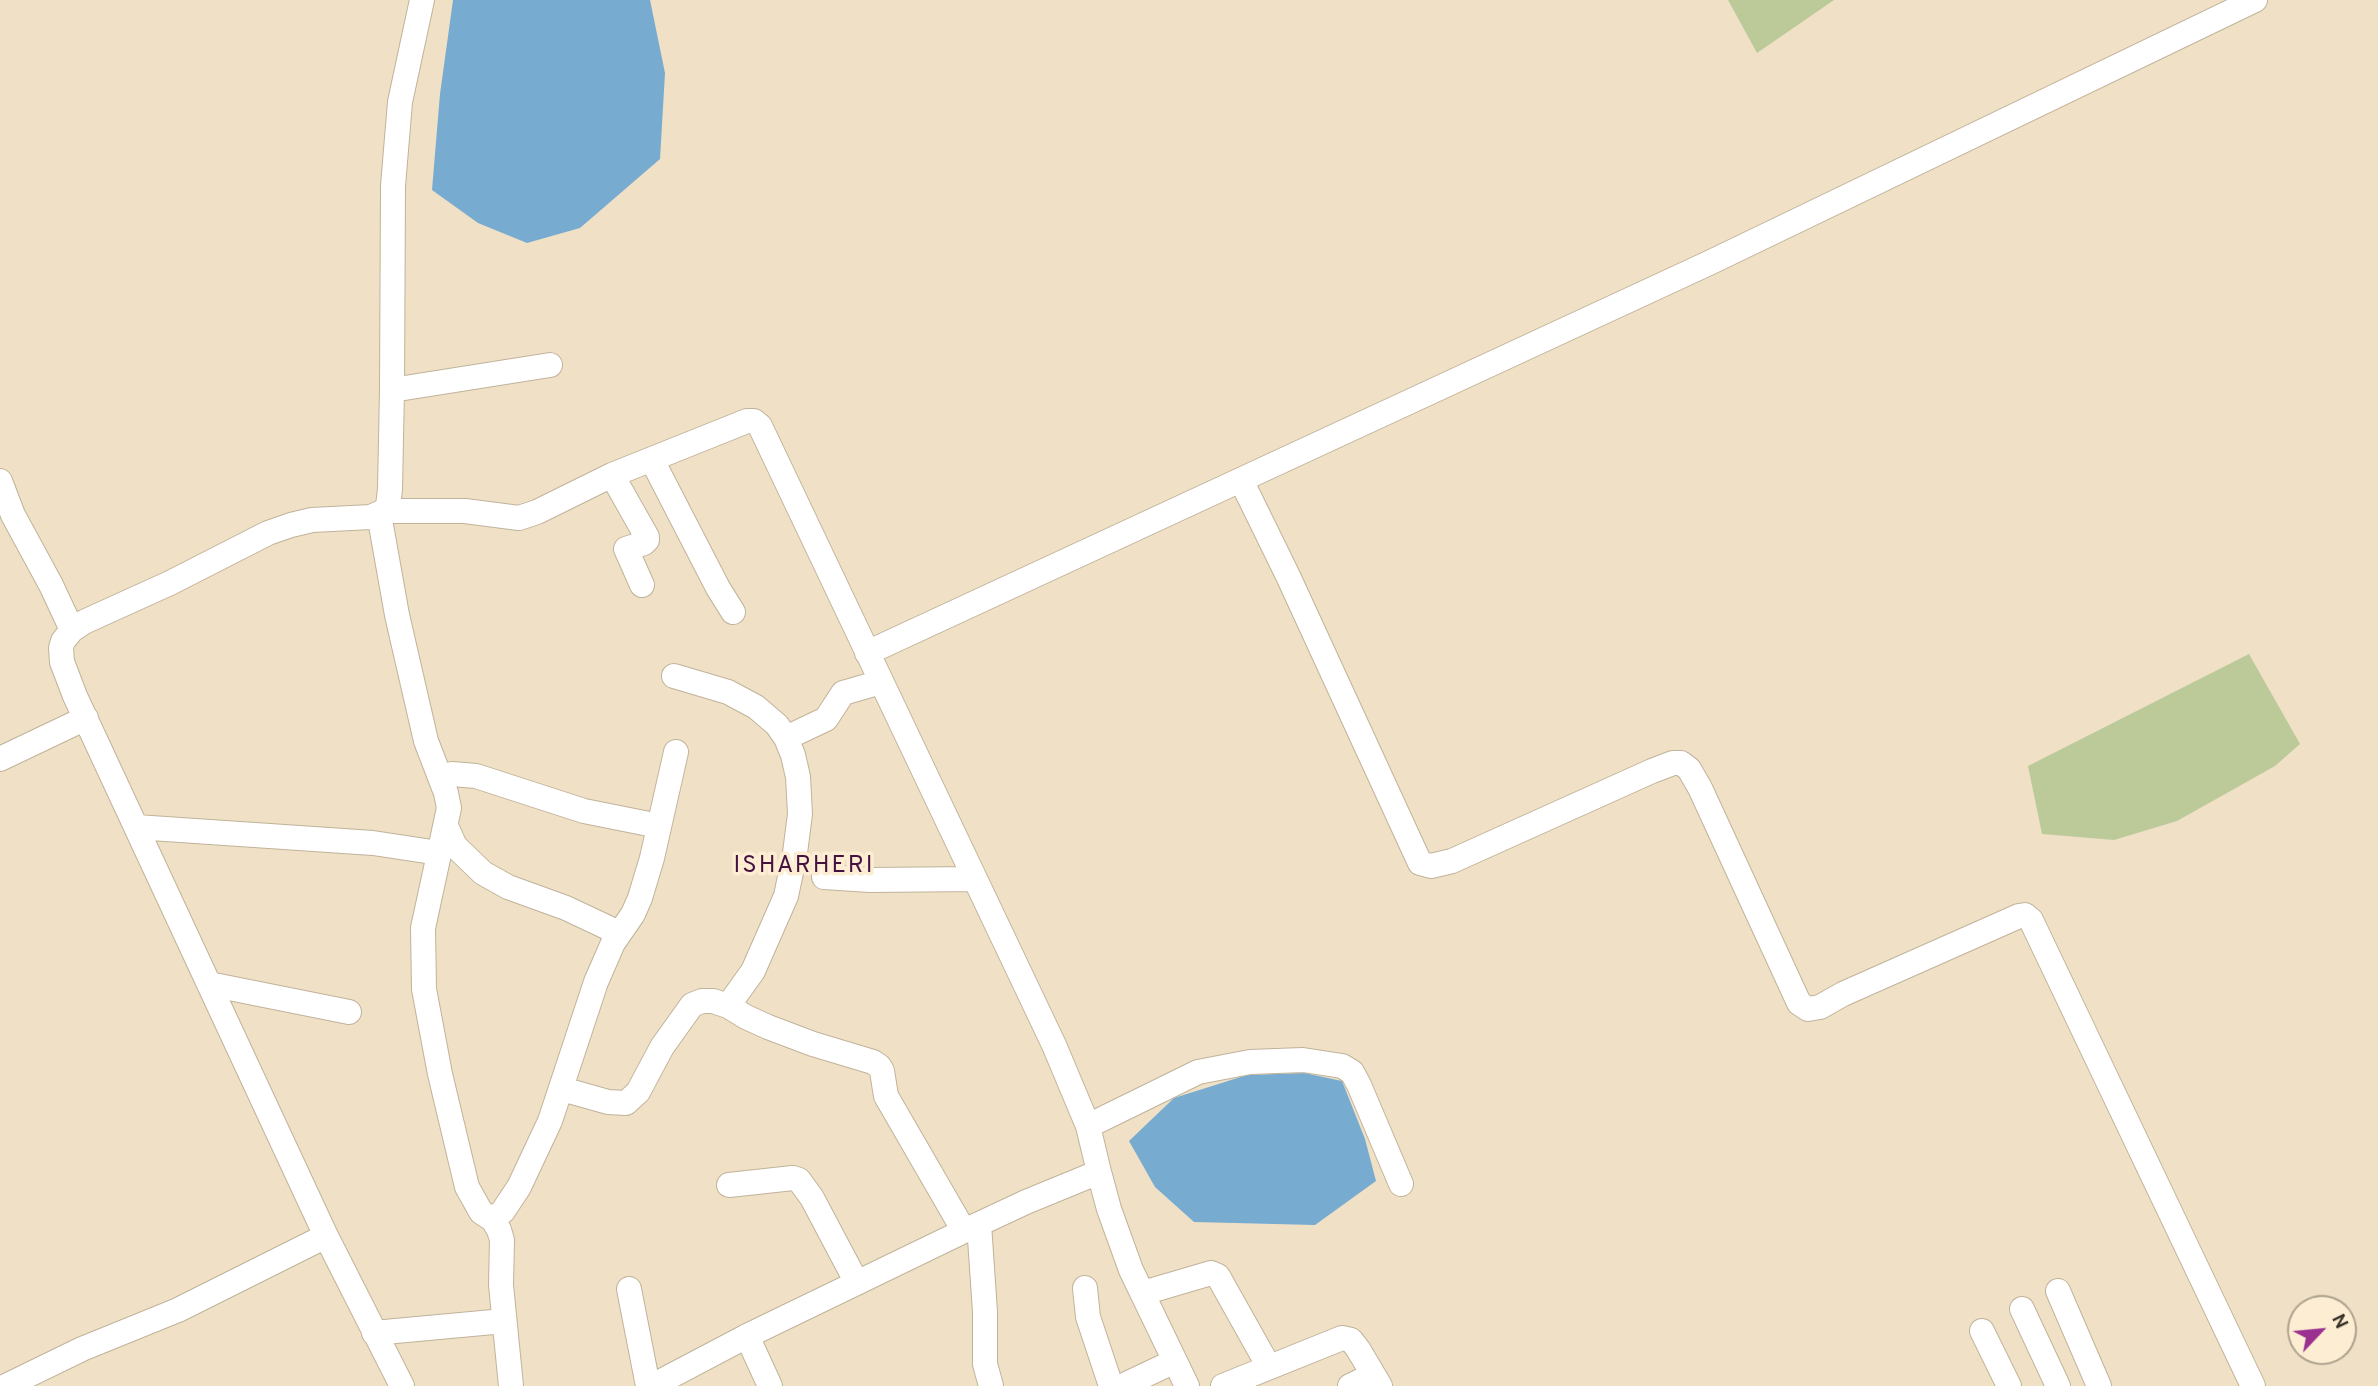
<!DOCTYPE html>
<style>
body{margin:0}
#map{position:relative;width:2378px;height:1386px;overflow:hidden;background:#efe0c6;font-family:Overpass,sans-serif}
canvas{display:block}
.north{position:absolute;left:2287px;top:1295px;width:70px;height:70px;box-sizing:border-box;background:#fdeed3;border:2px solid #aea38f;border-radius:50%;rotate:64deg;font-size:19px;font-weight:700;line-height:28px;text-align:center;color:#383328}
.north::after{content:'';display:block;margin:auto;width:24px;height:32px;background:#9b3091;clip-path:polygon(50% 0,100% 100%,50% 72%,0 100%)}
</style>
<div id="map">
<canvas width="2378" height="1386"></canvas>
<div class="north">N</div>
</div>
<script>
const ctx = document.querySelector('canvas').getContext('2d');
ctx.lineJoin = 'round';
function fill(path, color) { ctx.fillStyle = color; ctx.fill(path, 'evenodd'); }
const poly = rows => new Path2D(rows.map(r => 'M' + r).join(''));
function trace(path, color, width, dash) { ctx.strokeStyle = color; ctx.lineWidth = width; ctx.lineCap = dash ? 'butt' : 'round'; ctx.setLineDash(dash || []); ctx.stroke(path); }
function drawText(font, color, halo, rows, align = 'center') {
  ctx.font = font + ' Overpass,sans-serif'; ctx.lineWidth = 7; ctx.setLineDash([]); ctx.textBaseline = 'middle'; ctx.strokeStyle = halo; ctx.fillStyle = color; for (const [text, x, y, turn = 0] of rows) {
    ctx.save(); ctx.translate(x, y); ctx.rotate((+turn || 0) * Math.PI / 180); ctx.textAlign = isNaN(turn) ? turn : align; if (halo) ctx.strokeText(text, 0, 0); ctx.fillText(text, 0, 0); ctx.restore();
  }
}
const green = poly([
 [1728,0,1834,0,1757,53],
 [2249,654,2300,744,2275,766,2177,821,2114,840,2042,834,2028,766]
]);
const water = poly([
 [453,0,650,0,665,73,660,159,580,228,527,243,478,223,432,190,440,94],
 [1304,1073,1342,1081,1365,1139,1376,1181,1315,1225,1194,1222,1155,1187,1129,1141,1174,1098,1247,1075]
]);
const minor = poly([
 [392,390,550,365],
 [652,460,718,588,733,612],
 [612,475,647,537,647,540,644,543,626,549,642,585],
 [1241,480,1288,576,1420,863,1431,866,1452,861,1652,771,1673,763,1681,763,1689,769,1700,788,1799,1003,1808,1009,1820,1007,1843,994,2019,916,2025,915,2031,920,2253,1386],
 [0,481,13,515,51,585,72,630],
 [384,511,465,511,519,518,537,512,612,475,747,421,754,421,760,426,1054,1045,1088,1126,1099,1172,1026,1202,964,1231,747,1336,652,1386],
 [379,514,397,615,426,741,446,793,449,808,423,928,424,989,440,1074,467,1187,481,1212,493,1220,499,1230,502,1240,501,1285,511,1386],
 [867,653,1709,263,2255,0],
 [674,676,728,692,756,707,777,725,786,738,793,755,798,777,800,814,795,853,786,896,753,971,728,1006],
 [786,738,826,719,843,693,881,682],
 [0,759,86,718],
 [440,777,452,774,476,776,584,811,659,826],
 [446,826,455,846,483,873,508,887,566,908,619,933],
 [136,827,373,843,439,853],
 [824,877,870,880,974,879],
 [209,984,349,1012],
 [562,1089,608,1102,626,1103,638,1092,662,1047,692,1005,702,1001,713,1001,728,1006,746,1017,768,1027,813,1044,873,1062,879,1066,882,1071,886,1096,964,1231],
 [1088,1126,1198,1072,1250,1062,1303,1060,1342,1066,1352,1072,1359,1085,1401,1184],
 [1099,1172,1109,1209,1131,1270,1187,1386],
 [729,1185,793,1178,799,1180,812,1198,857,1283],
 [493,1220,503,1211,519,1187,550,1121,596,982,613,943,633,914,640,898,652,858,676,752],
 [979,1224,985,1312,985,1364,991,1386],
 [1085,1288,1088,1317,1111,1386],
 [629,1289,648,1386],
 [2058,1291,2099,1386],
 [1143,1293,1211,1273,1218,1276,1269,1367],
 [2022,1309,2058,1386],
 [1982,1331,2009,1386],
 [374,1333,504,1321],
 [747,1336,770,1386],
 [6,1386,82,1349,178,1310,326,1236],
 [402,1386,326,1236,75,696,62,662,61,648,63,641,72,630,84,622,170,583,268,533,291,525,312,520,371,517,384,511,388,506,390,489,392,390,393,186,400,102,422,0],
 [1122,1386,1175,1361],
 [1223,1386,1342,1338,1351,1340,1358,1349,1380,1386],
 [1350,1386,1373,1375]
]);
const quarterNames = [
 ["ISHARHERI",804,867]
];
fill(green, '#bbca98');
fill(water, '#78abd0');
trace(minor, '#c1b39a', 26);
trace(minor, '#fff', 24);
ctx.letterSpacing = '2px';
drawText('24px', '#451240', '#fdeed3', quarterNames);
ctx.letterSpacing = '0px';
</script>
